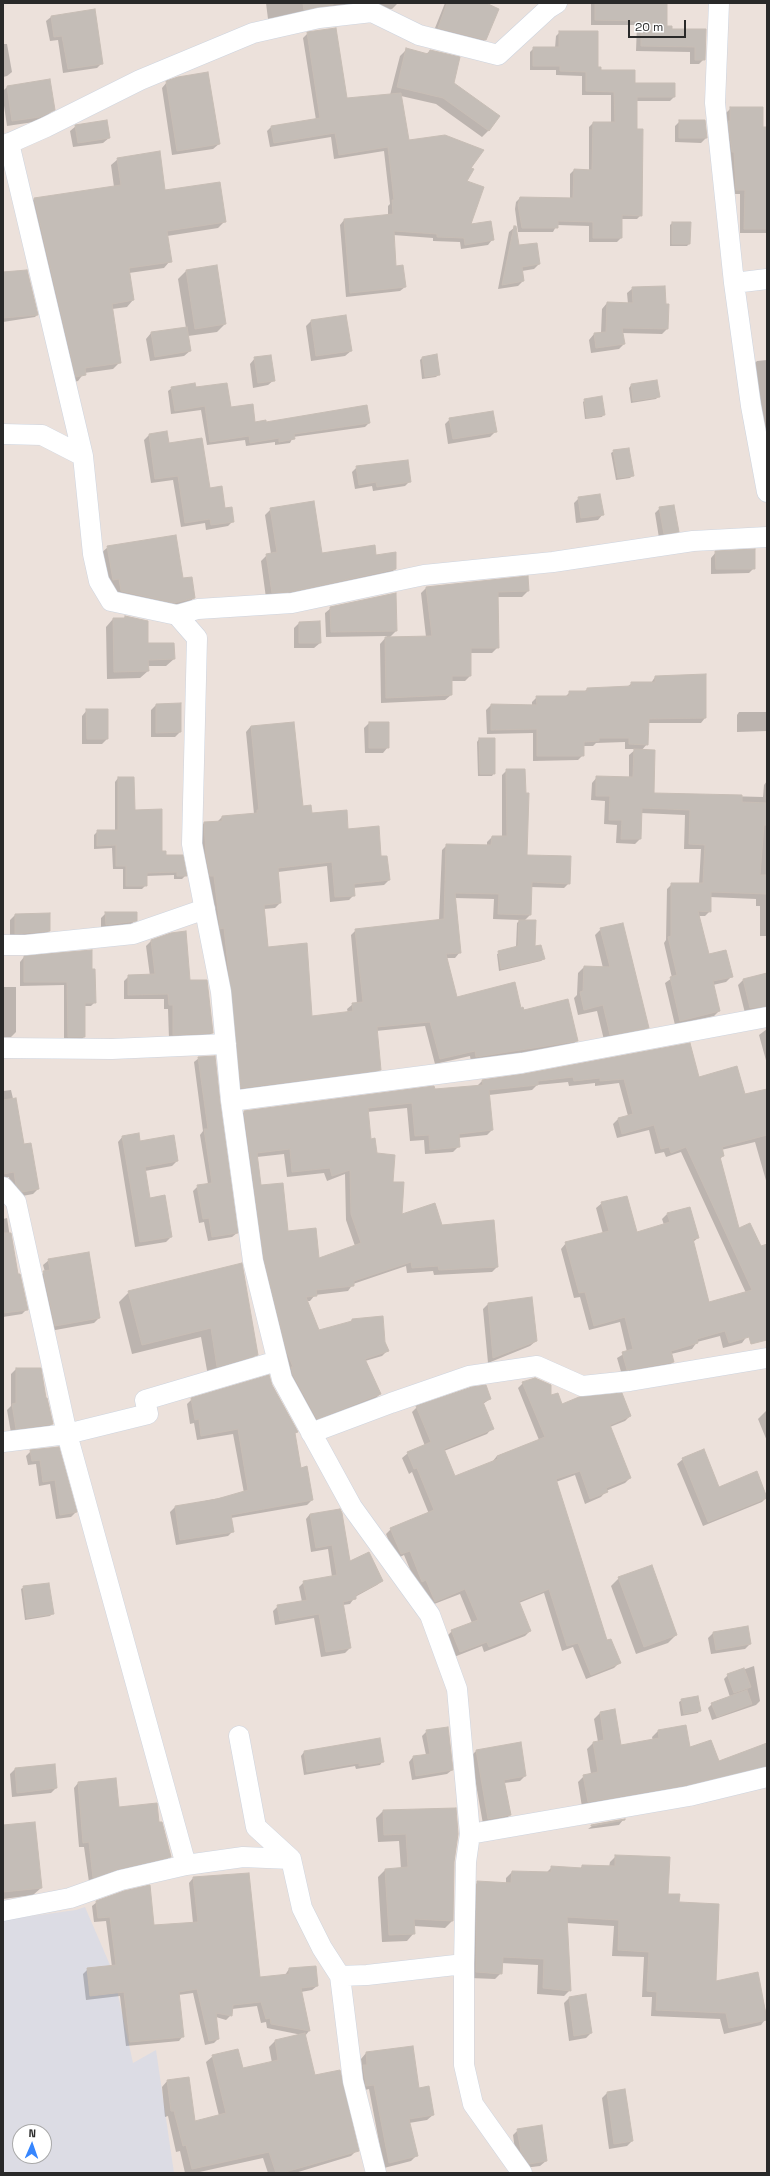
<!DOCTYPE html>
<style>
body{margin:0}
#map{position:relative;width:770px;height:2176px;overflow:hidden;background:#ece1db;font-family:"Space Grotesk",sans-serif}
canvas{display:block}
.frame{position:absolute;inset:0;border:4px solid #292929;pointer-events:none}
.north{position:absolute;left:12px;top:2124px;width:40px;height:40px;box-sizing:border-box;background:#fff;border:1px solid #a9a9a9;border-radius:50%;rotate:2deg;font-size:11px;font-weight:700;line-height:16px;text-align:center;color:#292929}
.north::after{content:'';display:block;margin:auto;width:14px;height:18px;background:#3686fe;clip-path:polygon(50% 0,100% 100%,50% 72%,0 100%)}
.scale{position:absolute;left:628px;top:20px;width:58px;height:18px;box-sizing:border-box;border:2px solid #292929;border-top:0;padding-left:5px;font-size:12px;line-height:14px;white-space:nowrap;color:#292929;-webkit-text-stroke:3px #fff;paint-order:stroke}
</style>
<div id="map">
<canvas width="770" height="2176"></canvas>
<div class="frame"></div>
<div class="north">N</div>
<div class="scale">20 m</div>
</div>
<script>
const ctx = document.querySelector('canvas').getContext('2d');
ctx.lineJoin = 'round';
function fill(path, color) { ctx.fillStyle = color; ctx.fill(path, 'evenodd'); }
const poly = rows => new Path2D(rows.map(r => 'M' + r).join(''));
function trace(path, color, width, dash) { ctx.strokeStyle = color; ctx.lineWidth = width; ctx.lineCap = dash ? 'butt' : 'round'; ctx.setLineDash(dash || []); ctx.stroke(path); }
const industrial = poly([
 [85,1907,113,1972,133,2063,156,2050,174,2173,3,2173,3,1920,76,1910],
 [20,2132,44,2132,44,2156,20,2156]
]);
const shadow = poly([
 [266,3,397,3,397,4,392,9,312,11,268,19],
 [445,3,483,3,485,40,480,45,433,33],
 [591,3,666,3,666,27,671,30,705,30,704,59,699,64,690,64,690,52,636,51,637,25,591,25],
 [94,10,102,63,97,68,63,73,58,40,50,41,46,21,51,17],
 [560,32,600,71,634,84,674,84,674,97,670,101,636,101,636,130,641,215,637,219,621,219,621,238,617,242,589,242,589,226,557,225,553,232,518,232,515,209,516,202,520,198,570,199,570,174,574,170,589,170,589,127,593,123,611,123,611,95,582,95,582,76,556,75,556,70,530,70,530,52,534,48,555,48,556,36],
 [308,33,347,99,390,95,400,56,407,49,426,54,430,51,453,84,489,130,482,137,436,104,401,96,408,142,470,168,466,182,470,225,492,240,488,245,461,249,460,242,433,241,433,238,393,235,395,267,405,287,400,291,346,297,340,225,344,220,388,216,388,206,390,204,384,151,334,159,331,137,270,147,267,131,272,126,316,120,303,38],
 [3,44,7,44,12,72,7,76,3,77],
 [167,82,219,144,213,149,172,155,162,88],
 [7,87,54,109,48,115,34,122,7,126,3,99,3,91],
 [731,108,762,128,767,128,767,233,740,233,740,194,732,194,726,113],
 [680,121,706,138,701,143,675,142,675,126],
 [76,126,109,138,103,143,73,147,70,131],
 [118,159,165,191,225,221,218,228,167,236,170,261,164,268,129,273,133,300,127,307,112,309,120,362,113,369,84,373,78,381,70,383,28,205,34,199,114,187,111,165],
 [672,223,690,223,689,244,687,246,670,246,670,225],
 [515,227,518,246,539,264,534,269,522,271,523,281,518,286,498,289,509,232],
 [26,271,37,315,35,317,3,322,3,272],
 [186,271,225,324,217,332,188,336,190,351,184,356,150,361,146,339,151,333,186,328,178,279],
 [633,288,668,305,667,329,662,334,622,333,624,344,619,349,591,353,589,340,594,334,601,333,602,309,607,303,628,304,627,293],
 [311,321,351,351,345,356,311,361,306,326],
 [255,358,274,380,268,385,253,388,250,364],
 [422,358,439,374,436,377,422,379,420,360],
 [767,360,767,459,763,415,759,415,752,366,757,361],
 [631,385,658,397,656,399,631,403,629,388],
 [172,388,195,388,255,423,369,423,365,427,293,437,290,443,275,445,275,442,246,446,245,440,207,445,201,410,171,414,168,391],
 [585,400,604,414,602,417,585,419,583,402],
 [450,419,495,432,490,437,448,444,445,424],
 [166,433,168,444,209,489,233,521,228,526,206,530,205,523,181,527,173,480,151,483,144,440,149,435],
 [614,451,633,475,630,478,616,480,611,453],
 [357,467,410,481,405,486,373,491,372,486,355,489,352,472],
 [579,498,603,514,598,520,576,523,574,503],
 [660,508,678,531,672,536,659,538,655,513],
 [271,509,321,554,376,556,395,569,389,575,266,598,261,561,267,555,271,554,265,515],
 [108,547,182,579,194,598,187,604,167,609,115,598,106,586,101,553],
 [716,552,754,568,749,573,711,574,711,558],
 [527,577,528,591,522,597,497,597,498,647,492,653,470,653,470,676,465,681,451,681,451,695,445,700,381,703,380,644,387,636,326,637,325,613,331,608,395,594,396,631,389,638,426,637,421,593,426,588],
 [125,617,147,644,174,659,166,666,148,666,148,671,140,678,107,679,106,627,113,619,123,619],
 [299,623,320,643,314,648,294,648,294,628],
 [705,675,705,718,701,723,648,723,647,744,641,751,653,794,763,797,764,785,767,781,767,936,760,936,760,906,756,906,756,899,710,897,710,911,705,916,699,916,708,956,731,977,726,982,713,985,719,1011,714,1016,675,1025,665,983,672,978,664,943,666,940,667,889,672,884,699,884,701,849,684,849,685,815,641,813,640,839,635,844,616,843,617,825,604,824,605,801,591,800,592,783,597,777,629,778,629,755,636,749,625,749,625,742,596,743,593,746,583,746,583,755,578,760,533,761,533,733,487,734,486,710,491,705,532,706,532,702,537,697,565,697,570,692,584,692,587,689,627,687,632,683,651,683,655,677],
 [180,704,180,732,175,737,151,737,151,710,156,705],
 [87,710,107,739,102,744,82,744,82,716],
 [739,712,767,712,767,731,737,732,737,715],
 [369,723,388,747,383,753,365,753,364,728],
 [251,726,302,807,311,814,348,830,381,857,389,880,384,885,353,888,354,895,349,900,330,902,327,866,278,872,280,903,275,908,264,909,268,948,311,1017,348,1013,347,1009,353,1004,357,1004,351,935,356,930,439,920,442,850,447,845,487,846,487,842,492,837,502,837,502,775,507,770,526,856,569,883,564,888,531,887,530,915,524,921,534,948,544,959,541,961,499,971,497,954,516,947,517,923,520,920,493,919,494,899,455,898,460,952,455,958,446,958,456,998,520,1009,577,1040,572,1046,471,1062,470,1056,435,1064,425,1026,376,1031,380,1069,375,1075,237,1093,199,828,204,823,217,822,222,817,254,814,246,732],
 [479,739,494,773,492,776,478,776,477,742],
 [118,778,134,811,161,852,185,876,182,879,174,879,174,875,146,876,146,885,142,889,123,889,123,869,113,869,112,848,94,849,94,835,98,831,115,831,115,782],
 [106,913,136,920,130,925,101,930,101,918],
 [15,915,49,931,44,936,10,938,10,920],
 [601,929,648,1027,642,1033,604,1040,597,1011,578,1015,574,998,577,995,578,973,584,967,603,968,595,935],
 [151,941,189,981,212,1033,207,1038,169,1039,168,1009,164,1009,164,999,124,999,124,981,129,976,150,976,146,946],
 [24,957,91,970,95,1002,91,1006,84,1006,84,1037,80,1041,64,1041,64,985,20,986,20,962],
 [767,973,767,1012,745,1013,738,985,744,979],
 [3,987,16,987,16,1032,11,1037,3,1037],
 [767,1029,767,1064,759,1035],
 [199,1058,219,1103,237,1233,232,1237,208,1241,204,1222,199,1223,193,1191,198,1186,208,1184,200,1135,203,1131,194,1062],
 [524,1075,698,1078,744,1096,767,1090,767,1184,755,1142,721,1150,723,1156,720,1159,738,1229,760,1248,767,1249,767,1309,742,1343,723,1348,720,1336,697,1342,692,1349,671,1354,673,1362,668,1367,622,1375,617,1358,627,1352,620,1322,589,1330,580,1297,574,1298,561,1249,566,1243,603,1234,596,1208,602,1203,636,1234,664,1225,662,1219,668,1213,698,1238,693,1242,709,1303,746,1293,681,1152,666,1157,664,1152,655,1154,649,1130,617,1138,613,1124,619,1118,628,1116,619,1083,595,1086,595,1083,569,1086,568,1082,537,1085,532,1090,489,1095,492,1130,487,1135,458,1138,459,1146,453,1152,425,1154,424,1140,410,1141,407,1108,367,1112,370,1140,376,1154,392,1183,401,1215,442,1226,497,1267,492,1272,434,1275,433,1271,407,1273,406,1266,353,1284,348,1291,315,1295,310,1301,307,1301,318,1331,349,1323,352,1320,384,1342,387,1351,382,1356,365,1361,380,1394,374,1400,311,1423,288,1380,259,1265,239,1117,244,1112,477,1086,482,1081],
 [284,1154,287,1177,324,1173,327,1181,345,1174,346,1220,355,1246,318,1259,287,1232,260,1187,257,1157],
 [11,1090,24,1146,38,1189,33,1194,17,1197,11,1190,9,1177,3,1178,3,1091],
 [123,1136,140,1142,177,1161,172,1166,145,1171,149,1199,171,1237,166,1242,135,1247,118,1142],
 [7,1218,12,1250,27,1309,22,1314,3,1317,3,1219],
 [49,1260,99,1318,94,1323,50,1331,38,1277,45,1272,43,1265],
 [241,1264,257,1354,247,1364,208,1376,201,1337,132,1354,119,1302,129,1292],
 [488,1304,536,1341,530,1346,488,1363,483,1309],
 [16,1369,40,1369,45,1399,52,1424,47,1429,11,1433,7,1410,11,1406,11,1374],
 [523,1383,562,1405,630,1416,625,1421,610,1427,630,1478,625,1483,606,1491,601,1497,585,1504,575,1475,556,1482,607,1642,620,1662,614,1668,586,1679,573,1647,562,1651,544,1593,519,1603,530,1631,525,1636,484,1652,482,1646,454,1657,447,1636,452,1631,472,1623,460,1594,429,1606,417,1586,404,1555,396,1559,386,1534,391,1529,429,1514,412,1472,409,1474,402,1458,408,1453,425,1446,412,1412,417,1407,490,1399,483,1404,492,1428,487,1434,444,1451,455,1478,492,1462,497,1456,539,1440,518,1388],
 [271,1385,297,1432,294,1434,300,1469,312,1500,307,1505,231,1518,233,1531,228,1536,176,1545,170,1512,175,1507,244,1493,233,1434,197,1440,194,1423,190,1424,187,1404,192,1399],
 [766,1411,767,1411,767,1441,758,1419],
 [58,1448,76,1512,71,1517,56,1519,50,1484,39,1486,36,1464,28,1465,26,1456,31,1451],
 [683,1459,719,1488,757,1473,767,1497,762,1502,703,1526,677,1464],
 [310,1514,350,1563,382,1581,377,1585,355,1597,350,1604,343,1605,350,1648,345,1653,321,1657,314,1618,275,1625,273,1611,278,1606,302,1602,299,1587,304,1582,332,1577,328,1549,311,1552,306,1519],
 [619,1578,676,1635,668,1643,636,1654,611,1586],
 [24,1587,52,1614,50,1616,25,1620,21,1589],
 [747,1627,750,1644,745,1649,711,1654,708,1638,713,1633],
 [754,1666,760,1701,756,1705,712,1720,708,1708,712,1704,730,1697,724,1679,728,1675],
 [682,1700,700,1710,698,1713,681,1716,679,1702],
 [600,1713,620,1746,653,1741,652,1737,658,1731,718,1762,767,1744,767,1768,680,1790,582,1807,578,1782,584,1776,591,1774,587,1749,593,1743,598,1742,594,1719],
 [427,1731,452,1770,447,1774,412,1780,409,1762,413,1757,426,1755,422,1736],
 [380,1740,383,1761,380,1765,356,1769,355,1766,304,1775,301,1756,304,1752],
 [476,1751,525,1776,520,1781,504,1783,510,1815,505,1820,483,1824,471,1756],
 [15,1769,56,1788,51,1793,12,1797,10,1774],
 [78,1783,118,1808,158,1823,170,1856,166,1861,89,1882,84,1847,79,1847,74,1788],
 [455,1809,452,1921,445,1928,414,1926,414,1933,407,1941,382,1942,378,1877,385,1870,401,1869,399,1841,378,1842,376,1818,383,1811],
 [623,1820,619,1825,588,1829,592,1826],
 [3,1826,41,1888,33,1895,3,1899],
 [616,1856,678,1903,715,1983,757,1973,767,2017,761,2025,724,2034,720,2019,651,2016,652,1997,642,1997,644,1957,612,1956,614,1926,566,1923,570,1990,564,1996,537,1994,538,1965,501,1963,501,1973,495,1979,470,1978,472,1888,478,1882,506,1883,506,1878,512,1872,546,1873,552,1867,580,1869,582,1866,609,1867,610,1862],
 [193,1878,259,1978,285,1975,289,1969,317,1986,312,1990,301,1992,309,2031,305,2036,314,2076,357,2150,351,2156,295,2173,268,2173,263,2158,195,2173,185,2173,180,2151,176,2152,168,2116,165,2117,162,2087,168,2080,194,2122,219,2116,206,2062,213,2056,242,2069,272,2063,269,2047,275,2041,302,2035,267,2028,266,2022,261,2023,257,2006,232,2009,231,2015,226,2020,216,2017,218,2039,214,2043,205,2045,193,1993,178,1995,183,2036,179,2041,126,2046,120,1996,86,2000,83,1974,88,1969,112,1967,106,1921,94,1922,92,1906,97,1902,154,1926,193,1923,189,1883],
 [585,1996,591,2033,586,2038,569,2041,564,2003,569,1998],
 [412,2047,418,2089,433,2115,427,2120,409,2123,416,2156,411,2161,384,2168,369,2089,361,2091,358,2072,362,2067,361,2059,366,2053],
 [625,2090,632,2141,627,2146,609,2149,602,2098,607,2093],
 [518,2130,546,2161,540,2166,524,2168,516,2157,513,2135]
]);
const building = poly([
 [303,3,333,3,333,5,304,10,303,3],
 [447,3,486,3,499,9,486,40,438,28,447,3],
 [595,3,667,3,667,26,672,26,672,29,706,29,705,60,695,60,695,47,641,46,641,21,595,20,595,3],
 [95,9,103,64,68,69,62,36,54,37,51,16,95,9],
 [336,28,347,98,401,93,409,140,445,135,484,150,471,168,474,169,467,181,484,187,471,224,491,221,494,240,465,245,464,238,437,237,437,234,394,231,396,266,403,265,406,287,350,293,344,219,393,214,392,200,394,200,388,147,339,155,335,133,274,143,271,126,320,118,307,32,336,28],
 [559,31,598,31,598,67,601,67,601,70,635,70,635,83,675,83,675,97,637,97,637,129,643,129,642,216,622,215,622,238,593,238,593,222,558,221,558,228,522,228,518,205,520,197,573,198,574,169,592,170,593,122,615,122,614,92,586,91,586,72,560,71,560,66,533,66,533,47,559,47,559,31],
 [406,48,428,54,430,50,460,57,454,83,500,116,489,131,443,98,397,87,406,48],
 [208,72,220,144,177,151,166,81,178,77,208,72],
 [50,79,55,110,40,117,12,121,7,86,50,79],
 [730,107,763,107,763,127,767,127,767,229,744,229,745,190,736,190,734,152,732,152,728,121,730,121,730,107],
 [107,120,110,138,78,143,75,125,107,120],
 [679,120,705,120,707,138,679,138,679,120],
 [160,151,165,190,220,182,226,222,167,231,172,262,129,268,134,300,112,304,121,363,85,368,86,375,76,377,34,198,121,185,117,158,160,151],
 [672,222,691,222,690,244,672,244,672,222],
 [514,226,516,226,519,245,537,243,540,264,522,267,524,281,502,285,514,226],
 [217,265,226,324,195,329,186,270,217,265],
 [27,270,38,315,3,318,3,272,27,270],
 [665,286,666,304,669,304,668,329,622,328,625,344,596,348,594,333,606,332,607,302,633,303,632,287,665,286],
 [346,315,352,351,316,356,311,320,346,315],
 [187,327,191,351,155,357,151,332,187,327],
 [437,354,440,375,425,377,422,357,437,354],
 [271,355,275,381,258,383,254,357,271,355],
 [657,380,660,397,633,401,631,384,657,380],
 [195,383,196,387,227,383,231,407,253,404,255,422,266,420,266,422,367,405,370,423,294,434,295,439,279,442,279,438,250,443,249,436,210,442,205,406,175,411,171,387,195,383],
 [602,396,605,415,587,418,584,399,602,396],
 [493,411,497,432,453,439,449,418,493,411],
 [167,431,169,443,202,438,210,488,222,486,225,508,232,507,234,522,211,525,210,519,185,523,178,476,155,479,149,434,167,431],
 [629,448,634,476,618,478,613,450,629,448],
 [408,460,411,482,377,487,376,482,359,485,356,466,408,460],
 [600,494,604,515,581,518,578,497,600,494],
 [314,501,322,553,375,545,376,555,396,552,396,569,290,592,272,593,266,554,277,552,270,508,314,501],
 [674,505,679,532,664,534,659,507,674,505],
 [176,535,183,578,192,577,195,598,174,603,121,591,119,579,113,580,107,546,176,535],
 [755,549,755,569,716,569,715,551,755,549],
 [528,576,529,591,498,592,499,648,471,648,471,676,452,676,452,695,386,698,385,637,432,636,426,587,528,576],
 [396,593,397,631,331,632,330,607,396,593],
 [125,616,148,621,148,643,174,643,175,659,148,660,149,671,114,672,113,618,125,618,125,616],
 [320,621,321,643,299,643,299,622,320,621],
 [706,674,706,718,649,719,648,745,629,744,629,738,599,738,599,741,584,742,584,756,537,756,537,729,491,730,491,704,537,705,536,696,569,696,569,691,587,691,587,688,631,686,631,682,655,682,655,676,706,674],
 [181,703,181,732,156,733,156,704,181,703],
 [86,709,108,709,108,739,87,739,86,709],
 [294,722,303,806,311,805,312,813,347,810,348,829,379,826,381,856,387,856,390,880,354,884,355,896,335,897,332,862,278,868,281,903,264,905,268,947,307,943,312,1016,353,1011,352,1003,363,1002,355,929,444,919,446,844,491,845,492,836,507,836,506,769,525,769,526,793,529,793,527,855,571,856,570,884,532,882,531,915,498,914,499,894,455,893,461,953,446,954,457,997,515,982,521,1008,523,1007,524,1010,568,999,578,1041,476,1057,475,1051,440,1059,430,1022,377,1027,381,1070,241,1088,224,928,220,929,214,876,210,876,206,855,204,822,222,821,222,816,257,813,257,810,259,810,251,726,294,722],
 [369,722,389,722,389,748,369,748,369,722],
 [479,738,495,738,495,774,480,774,479,738],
 [634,749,655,750,654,793,742,795,742,802,767,803,767,825,764,825,760,875,767,875,767,894,711,892,711,912,698,911,709,954,726,950,733,977,713,981,720,1011,680,1021,670,977,677,975,668,937,671,936,671,883,703,883,705,845,689,844,690,810,642,808,641,839,621,839,622,820,609,820,610,796,596,796,596,776,633,777,634,749],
 [118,777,134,777,135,810,162,809,162,851,166,851,166,855,183,855,187,876,177,876,177,872,147,873,147,886,126,886,126,866,116,866,116,845,97,846,97,830,118,830,118,777],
 [105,912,137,912,137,921,106,925,105,912],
 [50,913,50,931,15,934,15,914,50,913],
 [519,920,536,920,535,946,541,945,545,959,501,969,498,951,518,946,519,920],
 [623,923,649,1028,610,1035,603,1005,584,1010,580,992,583,991,584,966,610,967,600,928,623,923],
 [186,931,190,980,207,980,213,1033,173,1035,173,1005,169,1005,168,994,128,995,128,975,155,974,151,940,171,933,186,931],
 [92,950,92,969,95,969,96,1003,85,1003,85,1037,68,1037,67,982,24,982,24,956,92,950],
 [767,973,767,1006,750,1008,743,979,767,973],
 [690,1043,699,1077,737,1066,745,1094,767,1089,767,1135,722,1147,724,1156,720,1157,739,1228,750,1223,761,1246,767,1244,767,1340,751,1344,749,1337,729,1343,725,1331,697,1339,698,1343,671,1351,674,1362,627,1370,622,1352,633,1349,625,1317,594,1326,585,1292,579,1293,565,1242,609,1231,601,1202,627,1196,637,1232,670,1222,667,1213,690,1207,699,1238,693,1239,709,1302,752,1290,686,1147,671,1153,669,1147,661,1149,654,1125,622,1134,618,1118,633,1114,624,1079,600,1081,600,1078,574,1081,573,1077,538,1081,538,1085,489,1090,493,1130,459,1134,460,1147,430,1150,429,1135,415,1136,412,1103,368,1108,371,1139,375,1138,377,1153,395,1155,393,1182,404,1182,402,1214,435,1203,442,1225,494,1220,498,1267,439,1270,438,1266,412,1268,411,1262,354,1281,354,1286,316,1290,317,1296,306,1297,319,1330,352,1321,352,1319,383,1316,385,1342,389,1351,365,1359,381,1394,317,1419,293,1375,291,1367,293,1367,287,1352,264,1259,244,1111,434,1086,435,1089,483,1085,482,1080,524,1074,690,1043],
 [290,1149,292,1172,330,1168,332,1176,350,1170,351,1214,361,1243,319,1258,316,1228,288,1231,283,1183,261,1185,257,1153,290,1149],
 [215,1056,220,1102,238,1233,212,1237,209,1218,203,1219,197,1185,212,1183,204,1129,208,1129,198,1057,215,1056],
 [16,1098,24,1144,31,1143,39,1189,22,1192,16,1185,14,1172,3,1174,3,1100,16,1098],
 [139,1133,140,1141,174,1135,178,1161,145,1167,150,1198,165,1195,172,1237,140,1242,122,1136,139,1133],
 [3,1233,11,1233,18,1274,20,1274,28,1310,3,1313,3,1233],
 [89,1252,100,1318,55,1326,43,1271,50,1270,48,1259,89,1252],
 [242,1263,258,1355,217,1367,211,1328,142,1345,128,1291,242,1263],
 [532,1297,537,1341,493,1358,488,1303,532,1297],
 [16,1368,41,1368,46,1398,47,1398,53,1424,16,1429,12,1404,16,1403,16,1368],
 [269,1375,272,1385,298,1432,295,1433,301,1468,307,1466,313,1500,231,1515,234,1532,180,1540,175,1506,217,1499,248,1490,238,1429,201,1436,199,1419,195,1420,191,1398,269,1375],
 [535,1378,551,1385,551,1395,558,1393,562,1404,579,1397,622,1393,631,1416,610,1425,631,1478,606,1488,608,1492,590,1499,580,1471,556,1479,607,1640,611,1639,621,1663,591,1675,578,1643,567,1646,549,1589,519,1601,531,1631,489,1647,487,1642,460,1652,451,1630,478,1620,465,1589,435,1602,426,1580,422,1582,410,1551,401,1554,390,1528,434,1510,417,1468,414,1469,407,1452,431,1442,416,1406,472,1387,486,1385,491,1399,483,1402,494,1429,444,1449,455,1476,498,1459,497,1456,545,1437,522,1382,535,1378],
 [59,1447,77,1512,60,1515,55,1480,43,1482,40,1460,32,1461,30,1450,59,1447],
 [704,1449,719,1487,757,1471,767,1498,708,1522,682,1458,704,1449],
 [340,1509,342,1513,350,1561,369,1552,383,1581,356,1595,356,1599,343,1602,351,1648,326,1652,319,1614,280,1621,277,1605,307,1600,303,1581,337,1575,332,1545,316,1548,310,1514,340,1509],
 [652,1565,677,1635,644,1647,618,1577,652,1565],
 [49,1583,54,1614,27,1618,23,1586,49,1583],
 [748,1626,751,1644,716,1650,713,1632,748,1626],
 [744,1668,751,1687,734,1693,727,1674,744,1668],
 [747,1690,752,1704,717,1717,711,1703,747,1690],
 [698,1696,701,1711,684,1714,681,1699,698,1696],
 [615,1709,621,1745,659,1738,658,1730,686,1725,690,1747,711,1740,719,1761,767,1743,767,1766,687,1785,588,1802,583,1775,598,1772,593,1742,604,1740,600,1712,615,1709],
 [448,1727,453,1770,416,1776,413,1756,430,1754,426,1730,448,1727],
 [380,1738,384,1762,359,1766,359,1763,307,1772,304,1751,380,1738],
 [521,1742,526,1776,504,1780,511,1815,488,1819,476,1750,521,1742],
 [55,1764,57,1788,17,1793,15,1768,55,1764],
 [116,1778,119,1807,157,1803,159,1822,162,1822,171,1857,118,1869,93,1878,89,1842,83,1843,78,1782,116,1778],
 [456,1808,458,1834,454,1862,453,1921,414,1919,415,1934,389,1935,385,1869,408,1867,406,1834,384,1835,383,1810,456,1808],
 [625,1819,625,1820,591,1826,591,1825,625,1819],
 [35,1822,42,1888,3,1892,3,1825,35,1822],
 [615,1855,670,1857,668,1894,680,1894,679,1902,719,1904,716,1981,758,1972,767,2020,729,2028,726,2013,656,2010,657,1992,647,1991,649,1952,618,1950,619,1920,567,1917,571,1991,543,1988,544,1959,503,1957,502,1974,476,1972,477,1881,511,1883,512,1871,551,1872,551,1866,582,1868,582,1865,615,1866,615,1855],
 [249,1873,260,1977,289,1974,289,1968,316,1966,318,1986,301,1988,310,2031,271,2024,270,2018,266,2019,261,2002,233,2005,232,2016,216,2013,219,2039,209,2041,197,1989,179,1992,184,2037,130,2042,124,1992,90,1996,87,1968,116,1965,110,1917,98,1918,96,1901,124,1891,150,1885,154,1925,198,1922,193,1877,249,1873],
 [586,1994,592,2033,574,2036,569,1997,586,1994],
 [305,2033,315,2075,340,2070,359,2151,282,2173,276,2173,269,2152,192,2169,186,2145,183,2146,174,2111,171,2111,167,2080,189,2077,195,2121,226,2113,212,2055,238,2049,243,2068,278,2060,275,2040,305,2033],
 [413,2046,419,2088,429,2086,434,2115,409,2119,418,2156,389,2163,374,2085,366,2086,363,2065,367,2065,366,2052,413,2046],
 [625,2089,633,2141,614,2144,607,2092,625,2089],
 [542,2125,547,2161,529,2164,521,2152,517,2129,542,2125]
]);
const street = poly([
 [719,3,715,103,734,283],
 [9,143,83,456],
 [3,146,46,127,140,80,253,33,319,18,372,12,419,35,498,55,549,8,557,3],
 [767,279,734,283,751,406,767,492],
 [3,434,42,435,83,456,93,554,99,581,111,601,177,615,197,638,192,844,221,992,231,1101,253,1261,282,1379,352,1507,430,1615,457,1689,470,1834,466,1862,464,1964,367,1975,340,1976,322,1948,302,1908,291,1859,243,1857,186,1865,121,1880,70,1898,3,1911],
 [177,615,198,609,292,603,424,575,553,562,693,541,767,537],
 [3,945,26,945,133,934,205,909],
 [3,1048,112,1049,226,1044],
 [231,1101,522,1063,767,1017],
 [3,1187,16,1202,67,1434,186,1865],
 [311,1433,391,1403,469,1376,537,1366,582,1386,630,1381,767,1358],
 [3,1442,67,1434,148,1414,145,1400,277,1361],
 [239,1736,256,1827,291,1859],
 [470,1834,689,1796,767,1777],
 [464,1964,464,2065,473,2104,522,2173],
 [340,1976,353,2081,376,2173]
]);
fill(industrial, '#dcdce4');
fill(shadow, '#0003');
fill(building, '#c4bdb7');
trace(building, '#c7bdb5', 1);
trace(street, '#cdd4df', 21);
trace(street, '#fff', 20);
</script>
